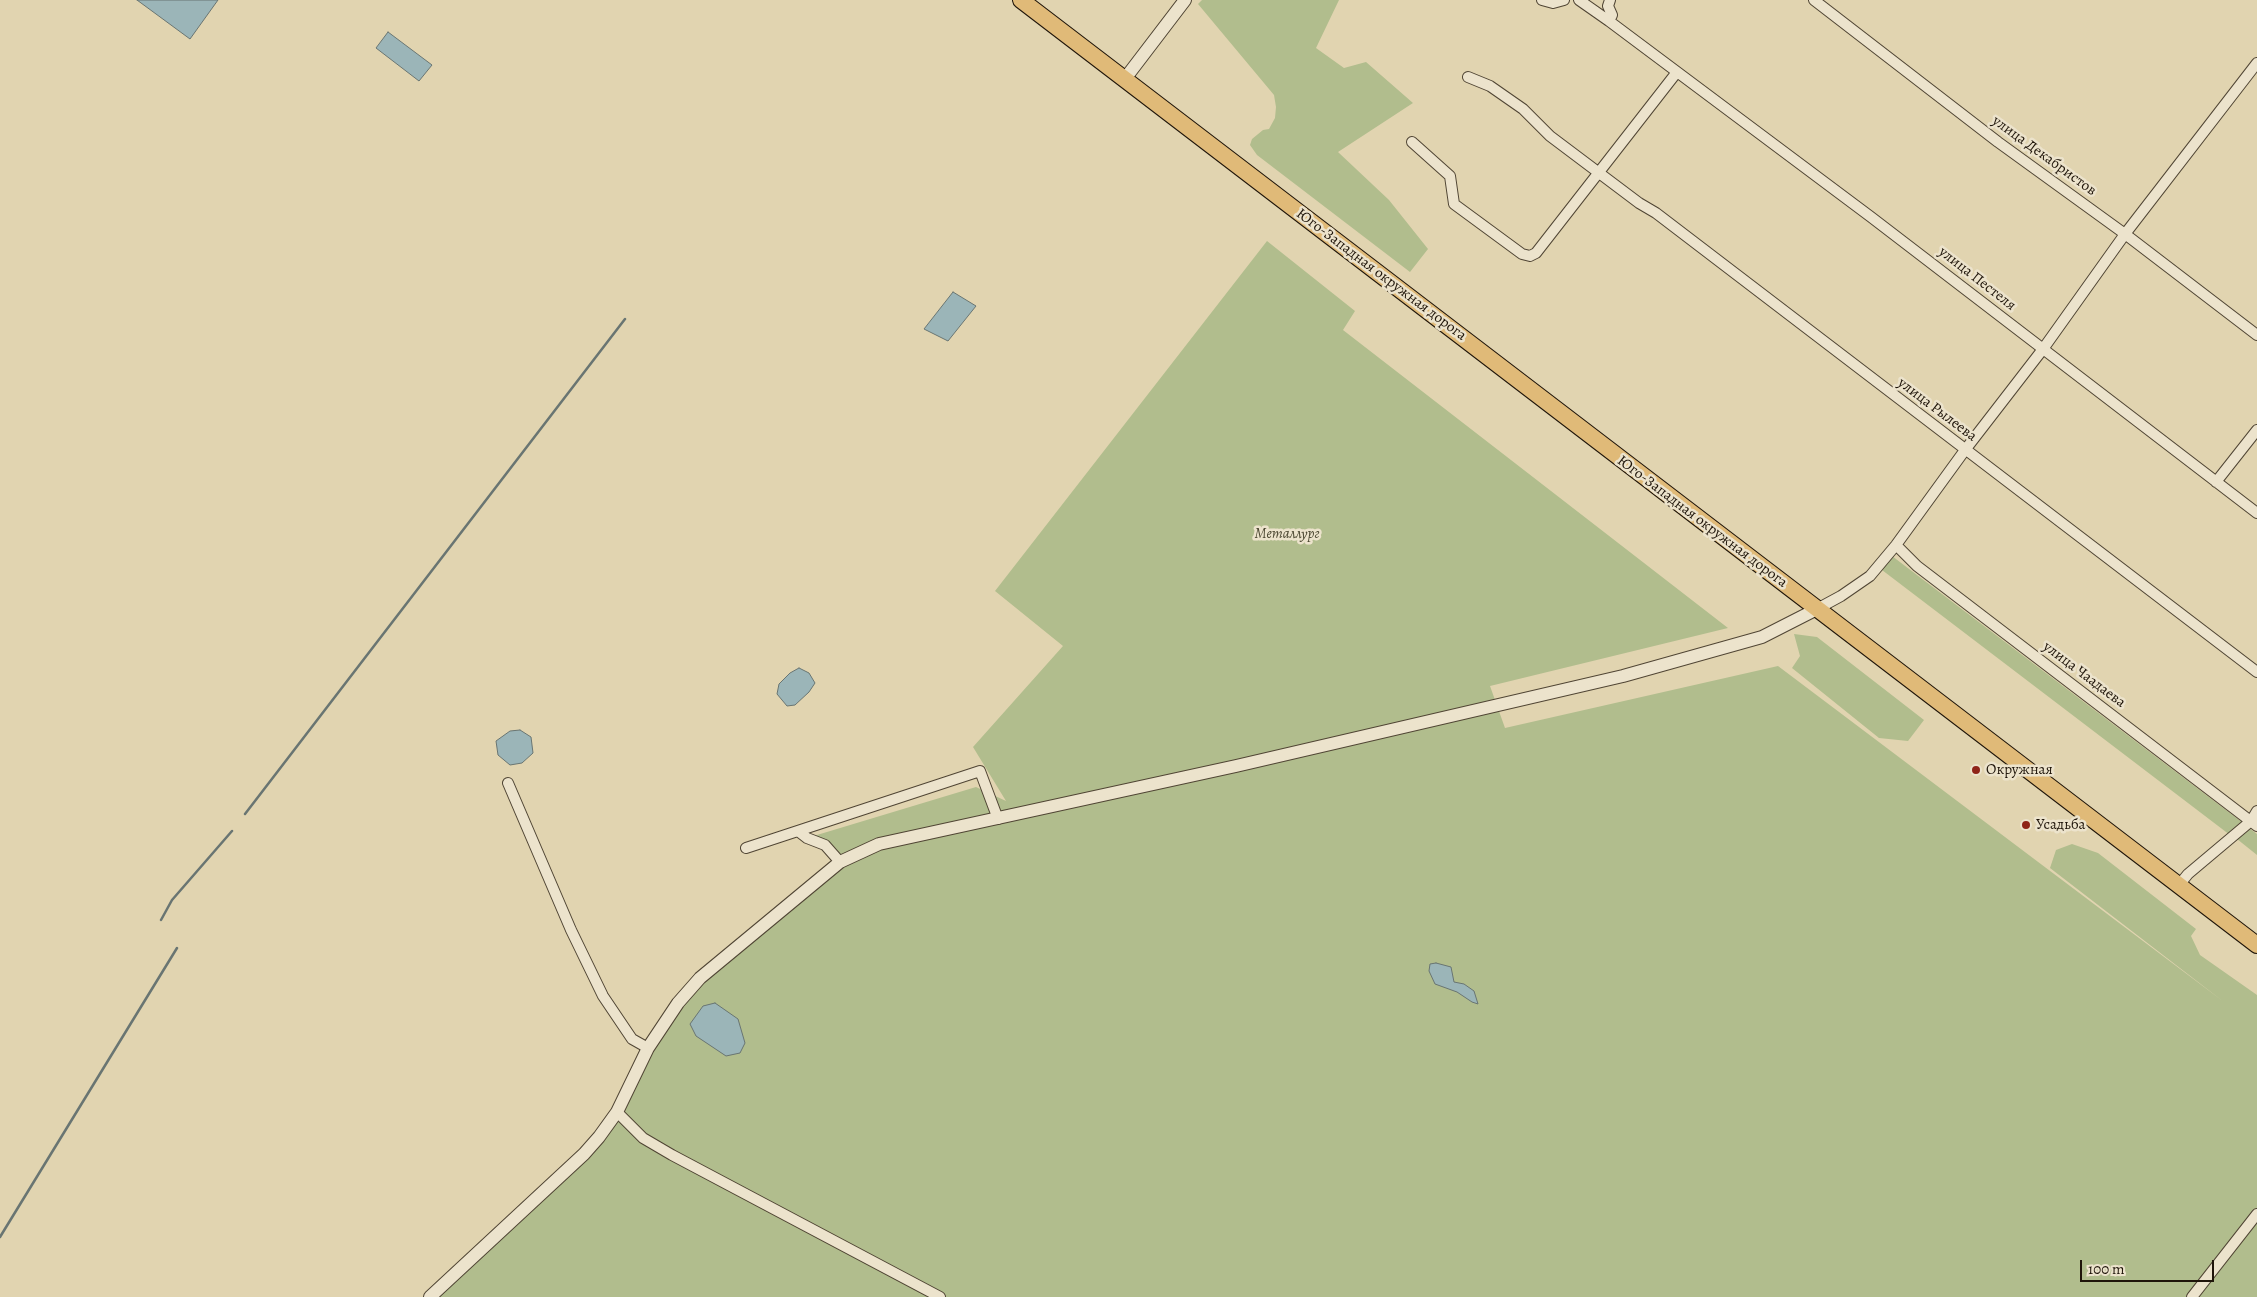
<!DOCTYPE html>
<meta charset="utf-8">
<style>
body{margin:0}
#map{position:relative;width:2257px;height:1297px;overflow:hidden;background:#e1d4b0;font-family:Alegreya,serif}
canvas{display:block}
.scale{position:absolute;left:2080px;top:1260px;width:134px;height:22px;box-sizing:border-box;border:2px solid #1f150a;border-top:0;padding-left:6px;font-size:15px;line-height:18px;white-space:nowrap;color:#1f150a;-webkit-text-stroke:4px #ece3cc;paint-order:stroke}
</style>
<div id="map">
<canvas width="2257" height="1297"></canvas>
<div class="scale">100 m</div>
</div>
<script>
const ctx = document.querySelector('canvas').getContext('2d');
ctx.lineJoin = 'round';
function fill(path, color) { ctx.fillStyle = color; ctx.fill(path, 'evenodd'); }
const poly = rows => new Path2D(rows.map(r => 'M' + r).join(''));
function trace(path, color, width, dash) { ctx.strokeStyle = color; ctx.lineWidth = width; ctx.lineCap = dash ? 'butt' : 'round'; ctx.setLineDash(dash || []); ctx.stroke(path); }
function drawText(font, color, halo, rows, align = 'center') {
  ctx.font = font + ' Alegreya,serif'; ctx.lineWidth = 5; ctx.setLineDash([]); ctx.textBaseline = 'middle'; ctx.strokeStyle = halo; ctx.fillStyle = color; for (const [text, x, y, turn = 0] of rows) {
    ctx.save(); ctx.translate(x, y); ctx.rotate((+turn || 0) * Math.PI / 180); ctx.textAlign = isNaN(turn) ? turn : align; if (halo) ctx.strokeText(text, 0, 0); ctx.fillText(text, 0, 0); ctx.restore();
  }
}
const green = poly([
 [1202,0,1339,0,1316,48,1344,68,1366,62,1413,103,1338,152,1389,200,1428,249,1410,272,1257,155,1250,145,1252,139,1263,130,1269,129,1275,118,1276,107,1274,95,1198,4],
 [1267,241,1355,311,1343,330,1728,628,1490,686,1505,728,1778,666,2224,1002,2050,868,2056,850,2072,844,2098,853,2196,929,2191,936,2200,955,2257,995,2257,1297,430,1297,584,1154,678,1003,839,862,807,838,976,787,1006,801,973,747,1063,646,995,591],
 [1892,556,2243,823,2230,835,1882,570],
 [1794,634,1817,637,1924,720,1908,741,1879,738,1792,668,1800,656],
 [2249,828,2257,834,2257,855,2237,839]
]);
const water = poly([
 [137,0,218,0,190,39,137,0],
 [388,32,432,65,419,81,376,48,388,32],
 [953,292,976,306,948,341,924,329,953,292],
 [799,668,809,673,815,683,809,692,795,705,787,706,777,694,779,684,790,673,799,668],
 [520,730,531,737,533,753,522,763,510,765,498,755,496,741,510,731,520,730],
 [1436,963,1451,967,1454,982,1464,984,1474,991,1478,1004,1472,1002,1457,992,1435,984,1429,971,1430,964,1436,963],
 [715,1003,738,1019,745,1043,740,1053,726,1056,696,1036,690,1024,703,1006,715,1003]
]);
const stream = poly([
 [245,814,625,319],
 [161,920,172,900,232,831],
 [0,1237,177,948]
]);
const minor = poly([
 [1542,0,1553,3,1564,0],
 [1579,0,1609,21],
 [1610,0,1608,6,1612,15,1609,21,1871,217,2257,513],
 [1814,0,1998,142,2125,234,2257,335],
 [1468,77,1490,86,1523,109,1550,136,1639,203,1656,213,2257,672],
 [1412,142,1450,176,1454,204,1522,254,1530,256,1536,253,1677,72],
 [2216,482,2257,430],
 [1896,545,1917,566,2257,826],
 [1817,609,1841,596,1870,576,1896,545,1965,450,2043,349,2125,234,2257,63],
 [508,783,571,930,603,996,632,1039,648,1048],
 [798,831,807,838,825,845,840,862],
 [746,848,980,771,998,819],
 [2179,885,2188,874,2251,821,2257,811],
 [617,1112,643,1138,672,1155,940,1297],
 [2192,1297,2257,1214]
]);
const tertiary = poly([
 [1124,80,1185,0],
 [430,1297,584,1154,599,1137,617,1112,648,1048,678,1003,700,978,840,862,879,844,1236,766,1623,676,1762,637,1817,609]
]);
const trunk = poly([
 [1021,0,2257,945]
]);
const markers = [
 [1976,770,5,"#8f2418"],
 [2026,825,5,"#8f2418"]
];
const streetNames = [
 ["улица Декабристов",2044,156,36],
 ["Юго-Западная окружная дорога",1381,275,37],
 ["улица Пестеля",1977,279,38],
 ["улица Рылеева",1937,410,37],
 ["Юго-Западная окружная дорога",1702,522,37],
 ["улица Чаадаева",2084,675,37]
];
const parkNames = [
 ["Металлург",1287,534]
];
const poiNames = [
 ["Окружная",1986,770],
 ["Усадьба",2036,825]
];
fill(green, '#b1bd8d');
fill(water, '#9bb5b8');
trace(water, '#697572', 1);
trace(stream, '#697572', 2.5);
trace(minor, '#504534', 12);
trace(tertiary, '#504534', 14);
trace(trunk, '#1f150a', 18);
trace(minor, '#ece3cc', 10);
trace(tertiary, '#ece3cc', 12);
trace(trunk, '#e0ba78', 16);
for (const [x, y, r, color] of markers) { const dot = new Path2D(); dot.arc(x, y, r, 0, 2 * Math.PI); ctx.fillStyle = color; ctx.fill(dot); trace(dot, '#ece3cc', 2); }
drawText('15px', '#1f150a', '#ece3cc', streetNames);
drawText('italic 15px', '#4b4731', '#ece3cc', parkNames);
drawText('15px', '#1f150a', '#ece3cc', poiNames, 'left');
</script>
